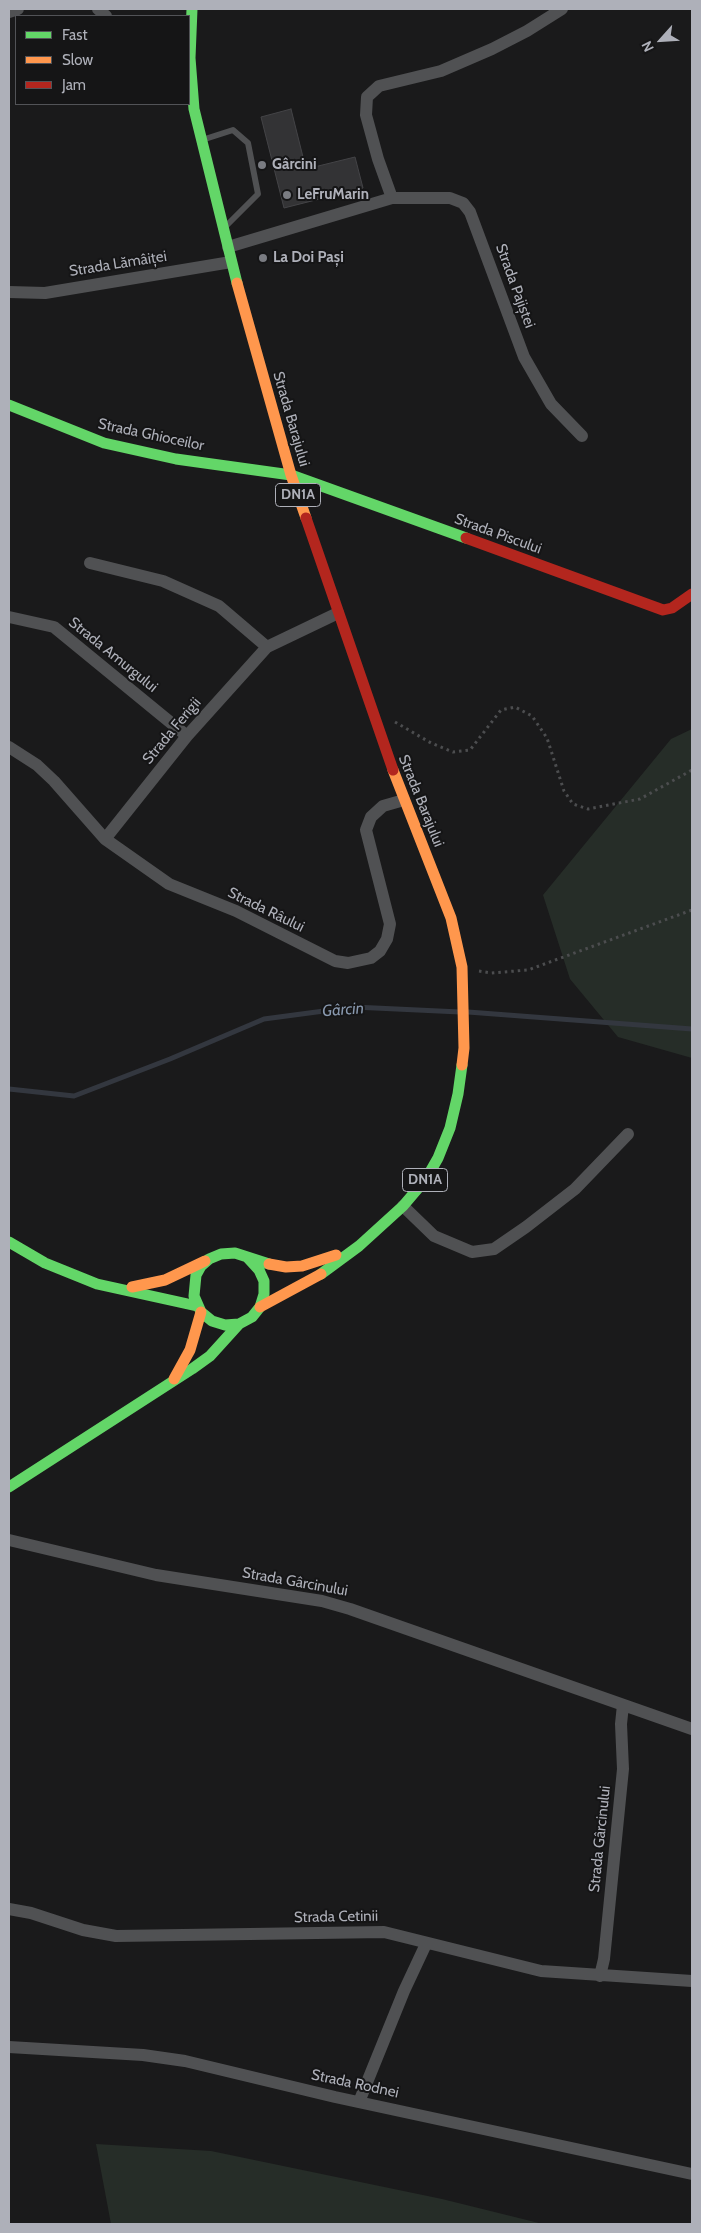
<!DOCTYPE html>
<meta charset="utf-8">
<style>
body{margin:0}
#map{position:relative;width:701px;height:2233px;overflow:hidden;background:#1a1a1b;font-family:Cabin,sans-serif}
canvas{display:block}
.frame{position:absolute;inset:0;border:10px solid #aeb0b9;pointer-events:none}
.legend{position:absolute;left:15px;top:15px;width:175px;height:90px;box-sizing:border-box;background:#151516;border:1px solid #525357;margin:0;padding:6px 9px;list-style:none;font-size:15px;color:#aeb0b9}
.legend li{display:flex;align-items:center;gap:10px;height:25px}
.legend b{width:25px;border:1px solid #525357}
.north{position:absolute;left:636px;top:15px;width:50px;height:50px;-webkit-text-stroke:4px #151516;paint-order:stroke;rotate:244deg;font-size:14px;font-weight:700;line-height:20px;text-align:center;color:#aeb0b9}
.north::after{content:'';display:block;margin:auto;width:18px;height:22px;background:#aeb0b9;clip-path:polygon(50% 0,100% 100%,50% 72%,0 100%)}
</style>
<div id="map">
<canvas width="701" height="2233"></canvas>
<div class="frame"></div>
<ul class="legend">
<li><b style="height:6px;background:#63d668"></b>Fast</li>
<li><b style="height:6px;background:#ff974d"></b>Slow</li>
<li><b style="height:6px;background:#b3261e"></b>Jam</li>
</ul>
<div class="north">N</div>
</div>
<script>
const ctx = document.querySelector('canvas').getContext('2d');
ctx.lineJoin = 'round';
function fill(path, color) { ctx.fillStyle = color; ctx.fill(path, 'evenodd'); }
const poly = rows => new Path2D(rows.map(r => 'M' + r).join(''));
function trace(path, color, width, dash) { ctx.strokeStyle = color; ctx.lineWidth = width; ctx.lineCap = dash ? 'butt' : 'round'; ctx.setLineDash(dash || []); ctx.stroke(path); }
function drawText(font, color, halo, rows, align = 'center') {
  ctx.font = font + ' Cabin,sans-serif'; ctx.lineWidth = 4; ctx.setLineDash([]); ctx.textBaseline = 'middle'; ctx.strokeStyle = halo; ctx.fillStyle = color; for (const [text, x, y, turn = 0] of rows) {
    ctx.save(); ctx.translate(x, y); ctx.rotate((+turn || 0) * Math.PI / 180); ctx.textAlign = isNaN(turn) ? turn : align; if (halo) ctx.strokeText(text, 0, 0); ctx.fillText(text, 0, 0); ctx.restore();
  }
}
const green = poly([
 [692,729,692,1058,618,1037,570,979,543,895,671,739],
 [96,2144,211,2151,442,2199,543,2224,111,2224]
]);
const stream = poly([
 [468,1012,692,1029],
 [9,1089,74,1096,170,1059,264,1019,354,1007,460,1012]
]);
const building = poly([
 [291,109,306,169,355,157,363,188,284,208,261,117,291,109]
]);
const path = poly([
 [395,722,431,743,453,752,470,750,501,710,515,707,532,716,547,738,564,791,573,804,588,809,640,799,692,770],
 [479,971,491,973,528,970,692,910]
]);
const lane = poly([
 [205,139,233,130,248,143,258,194,227,225]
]);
const street = poly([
 [98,9,106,16],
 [9,12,18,9],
 [392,198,378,159,366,115,367,97,379,86,441,71,492,49,527,31,562,9],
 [228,247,392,198,450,198,463,203,470,212,524,357,551,404,582,436],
 [9,292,45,293,231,262],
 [90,563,163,581,219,606,267,647],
 [9,617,54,627,187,736],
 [9,747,37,765,54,781,105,839,169,884,236,911,335,961,348,963,371,958,380,951,387,939,390,924,366,830,371,817,383,806,404,800],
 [105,839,187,736,267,647,338,613],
 [403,1206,434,1236,472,1252,494,1249,526,1227,575,1189,628,1134],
 [9,1540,156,1575,322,1601,350,1609,692,1729],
 [9,1909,31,1913,83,1930,116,1936,384,1932,541,1971,692,1981],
 [600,1976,604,1959,623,1769,621,1724,623,1705],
 [9,2047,143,2055,185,2061,335,2097,692,2174],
 [359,2102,404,1991,426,1944]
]);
const fast = poly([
 [192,9,190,58,194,109,237,283],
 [9,405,104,443,176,459,291,475,466,538],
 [9,1242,45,1263,97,1284,197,1306],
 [248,1258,259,1270,264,1281,264,1294,260,1307,252,1317,239,1324,225,1325,212,1321,201,1312,194,1296,196,1275,201,1266,209,1259,221,1254,235,1253,269,1264],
 [321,1274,359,1246,403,1206,426,1179,438,1158,450,1128,458,1094,462,1065],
 [9,1487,192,1369,210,1356,239,1324]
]);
const slow = poly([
 [237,283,291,475,306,518],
 [393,770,451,918,462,967,464,1048,462,1065],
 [269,1264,286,1267,302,1266,336,1255],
 [132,1287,165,1280,205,1261],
 [260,1307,321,1274],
 [174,1379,190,1350,201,1312]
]);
const jam = poly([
 [306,518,393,770],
 [466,538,663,610,672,608,692,594]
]);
const markers = [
 [262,165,5,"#7a7c82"],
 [287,195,5,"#7a7c82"],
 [263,258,5,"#7a7c82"]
];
const shields = [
 [298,495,45],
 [425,1180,45]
];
const shieldNames = [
 ["DN1A",298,495],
 ["DN1A",425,1180]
];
const poiNames = [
 ["Gârcini",272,165],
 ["LeFruMarin",297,195],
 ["La Doi Pași",273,258]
];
const streetNames = [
 ["Strada Lămâiței",118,264,-9],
 ["Strada Pajiștei",515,286,70],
 ["Strada Barajului",291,419,74],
 ["Strada Ghioceilor",151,435,12],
 ["Strada Piscului",498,534,20],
 ["Strada Amurgului",113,655,39],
 ["Strada Ferigii",172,731,-50],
 ["Strada Barajului",421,801,68],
 ["Strada Râului",266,910,26],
 ["Strada Gârcinului",295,1582,10],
 ["Strada Gârcinului",600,1839,-84],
 ["Strada Cetinii",336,1917,-1],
 ["Strada Rodnei",355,2084,12]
];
const waterNames = [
 ["Gârcin",343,1010,-4]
];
fill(green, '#262d28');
trace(stream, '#33373f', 5);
fill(building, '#333335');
trace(building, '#444447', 1);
trace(path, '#4c4d4f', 3, [2.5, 4]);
trace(lane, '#505153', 6);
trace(street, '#505153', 12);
trace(fast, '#63d668', 11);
trace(slow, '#ff974d', 11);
trace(jam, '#b3261e', 11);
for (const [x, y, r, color] of markers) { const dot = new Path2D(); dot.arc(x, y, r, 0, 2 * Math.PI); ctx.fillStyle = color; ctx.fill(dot); trace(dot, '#151516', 2); }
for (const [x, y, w] of shields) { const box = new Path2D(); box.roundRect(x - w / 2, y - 11.5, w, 23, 4); ctx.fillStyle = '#151516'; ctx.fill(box); trace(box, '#aeb0b9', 1); }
drawText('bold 14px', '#aeb0b9', null, shieldNames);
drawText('bold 15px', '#aeb0b9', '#151516', poiNames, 'left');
drawText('15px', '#aeb0b9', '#151516', streetNames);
drawText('italic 16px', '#8999af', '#151516', waterNames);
</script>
